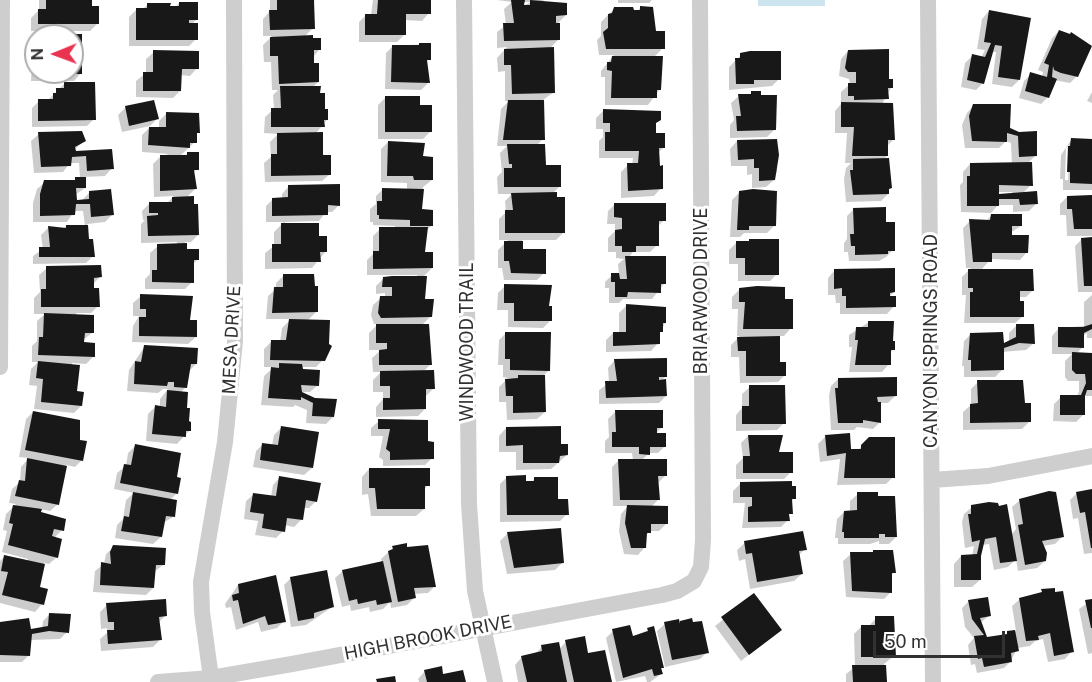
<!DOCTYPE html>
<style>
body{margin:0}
#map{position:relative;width:1092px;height:682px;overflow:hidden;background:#fff;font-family:"Public Sans",sans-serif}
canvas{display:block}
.north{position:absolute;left:24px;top:24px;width:60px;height:60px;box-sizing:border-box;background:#fff;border:2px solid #adadad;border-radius:50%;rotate:269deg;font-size:16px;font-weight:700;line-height:24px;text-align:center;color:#313131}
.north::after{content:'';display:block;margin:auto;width:21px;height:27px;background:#e93351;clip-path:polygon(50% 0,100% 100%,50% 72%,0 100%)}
.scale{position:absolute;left:873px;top:631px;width:132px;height:27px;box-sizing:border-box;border:3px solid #313131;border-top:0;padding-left:8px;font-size:18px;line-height:21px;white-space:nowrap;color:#313131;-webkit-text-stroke:4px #fff;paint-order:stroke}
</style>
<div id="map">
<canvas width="1092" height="682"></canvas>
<div class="north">N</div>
<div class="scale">50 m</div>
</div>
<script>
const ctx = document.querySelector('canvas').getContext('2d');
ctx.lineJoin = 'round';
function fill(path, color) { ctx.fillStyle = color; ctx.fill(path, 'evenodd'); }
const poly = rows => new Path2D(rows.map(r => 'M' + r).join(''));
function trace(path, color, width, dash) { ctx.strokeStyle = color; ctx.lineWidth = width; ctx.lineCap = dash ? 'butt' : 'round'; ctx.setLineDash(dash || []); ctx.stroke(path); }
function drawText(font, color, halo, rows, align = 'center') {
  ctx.font = font + ' "Public Sans",sans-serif'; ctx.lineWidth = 6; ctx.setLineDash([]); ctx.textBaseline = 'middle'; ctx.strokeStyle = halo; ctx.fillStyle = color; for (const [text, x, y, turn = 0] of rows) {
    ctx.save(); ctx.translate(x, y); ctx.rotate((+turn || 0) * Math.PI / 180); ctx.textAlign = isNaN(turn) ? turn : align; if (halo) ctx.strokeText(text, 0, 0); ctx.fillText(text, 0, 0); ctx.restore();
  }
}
const water = poly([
 [758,0,825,0,825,6,758,6]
]);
const shadow = poly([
 [39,0,90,0,97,24,90,31,31,31,31,18,39,10],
 [270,0,315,0,313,2,313,28,304,37,320,49,313,57,318,82,312,88,319,95,327,120,316,133,330,174,322,181,265,182,264,163,271,157,270,142,278,134,264,133,265,117,274,109,273,95,278,90,272,90,271,62,264,62,263,45,272,36,263,36,263,19,270,11],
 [373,0,429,0,429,13,422,21,404,20,404,35,397,42,359,42,359,22,366,15,371,15],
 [497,0,544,0,541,3,566,15,556,25,558,40,549,49,554,92,543,100,543,139,537,145,544,167,560,186,552,194,563,233,556,240,522,240,522,250,544,273,537,280,504,280,502,268,498,268,498,250,508,240,499,240,499,219,506,212,505,201,512,194,498,194,497,177,502,172,500,153,507,146,497,146,501,109,509,101,505,101,505,71,498,72,497,58,507,47,497,48,497,32,506,25,504,9,512,2],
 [523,2,531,2,523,6],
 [618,0,652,0,649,3,618,3],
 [179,3,196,20,192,24,196,39,189,46,129,46,129,17,137,9,143,9,148,4,175,8],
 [615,8,637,12,640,8,663,48,654,57,660,89,648,105,605,105,605,77,601,77,601,71,614,55,599,55,597,40,601,36,601,22],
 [989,11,1019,80,1012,87,992,84,996,52,992,52,983,83,976,90,961,87,965,63,972,56,981,58,985,50,977,49,982,19],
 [1059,31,1077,76,1070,83,1054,80,1048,97,1041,104,1019,98,1024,81,1031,74,1042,77,1043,72,1038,70,1052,38],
 [36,43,36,72,81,73,74,81,31,81,33,45],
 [429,44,429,59,425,63,425,69,428,70,428,83,421,90,385,89,386,53,393,46],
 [848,51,887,80,891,88,882,104,893,140,887,146,887,156,883,160,888,194,881,201,846,202,844,179,846,168,851,163,845,163,847,133,835,133,835,111,841,104,841,92,850,84,849,79,839,76,841,59],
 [154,52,197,68,190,76,180,75,180,91,173,98,136,97,136,81,146,73,146,59],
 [741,55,779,79,772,86,729,90,729,67],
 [64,84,94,119,87,126,32,127,32,108,39,101,47,101],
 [1092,92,1092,103,1087,101],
 [739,96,760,96,774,130,767,137,730,138,730,125,734,120,731,103],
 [385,98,418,107,430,132,423,139,378,139,378,105],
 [153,102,157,119,150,126,122,132,118,115,125,108],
 [974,105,1019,133,1036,155,1028,163,1031,185,1022,194,1037,203,1029,211,1013,212,1013,205,998,205,991,213,961,212,960,185,963,182,963,172,970,164,1012,164,1011,143,1006,141,999,148,965,148,962,125,967,113],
 [998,192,1012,192,1012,194,998,195],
 [603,111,655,123,655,135,664,147,658,153,661,188,654,196,621,198,621,172,628,165,632,165,633,158,599,158,599,141,603,137,603,129,596,129,596,118],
 [166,114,195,142,181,155,197,154,197,169,193,173,196,188,186,198,198,235,191,242,185,242,186,250,198,259,192,265,192,282,185,289,145,289,145,279,150,274,150,253,158,246,177,245,177,242,141,243,141,224,145,220,143,220,142,211,150,203,167,203,174,196,154,197,153,164,161,156,169,154,142,152,142,135,149,128,159,128,159,121],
 [39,134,84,141,74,150,75,153,111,150,112,168,105,176,84,177,85,188,75,195,75,202,82,200,89,193,112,215,105,222,87,224,87,241,93,256,86,263,33,264,33,256,43,249,41,235,48,228,63,229,66,226,85,226,83,211,74,211,67,222,33,222,33,203,37,189,45,182,72,182,80,178,79,163,70,163,63,172,34,173,31,141],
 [775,140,777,171,774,180,766,187,752,188,752,174,747,175,747,166,731,166,730,149,737,141],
 [1071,140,1092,140,1092,190,1063,190,1063,179,1060,179,1061,155],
 [1069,145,1068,180,1065,180,1066,148],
 [388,142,421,158,432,180,423,187,420,211,431,226,426,231,424,253,432,268,422,278,423,300,431,316,422,325,431,364,423,372,433,389,426,396,425,409,418,416,376,417,376,407,383,399,383,392,373,392,373,380,381,372,373,372,372,358,381,350,369,350,369,333,378,324,374,324,371,315,373,305,381,298,385,297,385,293,376,294,376,286,383,279,417,278,417,275,367,275,367,260,373,254,373,236,380,229,395,229,395,226,373,225,373,222,370,222,370,209,376,204,376,196,383,189,407,190,407,183,381,182,381,149],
 [289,186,339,205,332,212,326,212,319,221,285,222,285,225,318,237,326,251,312,268,265,269,265,253,274,246,274,232,284,222,266,222,266,206,273,199,282,199,282,194],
 [739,193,774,226,767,233,744,233,740,237,730,237,732,200],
 [1067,197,1092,197,1092,236,1067,236,1066,215,1060,215,1060,204],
 [615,204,664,220,657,227,657,245,650,252,633,252,629,257,664,284,652,299,623,299,619,303,609,303,609,288,605,288,605,282,612,275,619,275,618,264,624,259,616,258,616,252,608,252,608,238,615,231,615,224,607,224,608,211],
 [854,209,885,224,893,250,886,257,879,261,849,261,848,252,844,252,844,243,847,239,847,216],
 [991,216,1021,226,1010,233,1027,252,1020,260,991,259,981,270,1033,290,1026,297,1019,297,1023,316,1015,323,964,323,966,295,962,295,962,277,971,268,966,268,963,228,970,221,986,221],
 [1082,239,1092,239,1092,292,1078,292,1075,246],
 [736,243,777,274,770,281,738,281,738,264,729,264,729,250],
 [47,268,100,277,93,284,98,306,91,313,76,313,92,333,83,340,83,344,93,357,86,364,72,363,75,392,81,406,74,413,34,409,37,386,29,385,31,369,38,362,32,362,32,346,37,341,37,321,45,314,34,314,34,298,40,292,39,275],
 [835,270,894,292,888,298,894,306,887,314,840,314,840,303,836,303,835,295,828,295,828,278],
 [283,276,316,312,307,321,323,360,316,367,301,367,318,385,310,392,298,392,333,417,326,424,306,423,307,410,295,405,293,407,261,405,264,376,274,367,264,367,264,349,271,342,280,342,282,328,291,319,266,319,268,296,276,289,276,283],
 [505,286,547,297,550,321,543,328,508,327,508,310,497,310,498,293],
 [740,289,791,328,784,336,778,336,779,363,785,375,778,382,740,383,739,357,731,357,731,345,740,336,737,336,738,309,732,309,732,297],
 [1092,295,1092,338,1087,338,1087,333,1083,336,1083,347,1076,354,1092,354,1092,396,1085,396,1084,414,1076,422,1053,421,1054,404,1061,397,1077,397,1079,391,1079,381,1068,381,1065,377,1065,361,1072,354,1052,354,1052,336,1059,328,1084,326,1084,302],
 [141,296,189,322,196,337,188,344,132,342,133,326,139,316,133,316,133,303],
 [626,306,665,323,659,335,658,343,651,351,606,352,606,340,613,333,619,333,619,313],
 [869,322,893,322,893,350,889,354,889,364,882,372,849,372,852,347,849,347,849,335],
 [1017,325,1034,343,1026,350,1002,352,1002,370,995,377,964,377,964,366,962,366,964,341,971,334,1002,345,1009,342,1009,333],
 [506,333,549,370,544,375,545,412,537,419,507,420,506,402,499,402,499,387,506,380,513,379,503,377,503,365,498,365,499,340],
 [145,346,196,364,189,371,186,387,180,393,189,431,177,444,146,441,148,414,155,407,160,407,160,399,168,389,163,389,158,393,127,391,129,370],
 [615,360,666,376,661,381,666,396,659,403,599,404,599,390,609,383,608,368],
 [838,379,895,396,888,403,880,403,880,422,873,429,857,427,854,430,831,430,829,396,831,386],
 [978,382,1024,405,1029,422,1022,429,963,430,963,412,971,405,971,389],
 [750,387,784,423,777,430,736,431,736,415,742,408,742,394],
 [33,412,78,441,82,460,75,467,66,465,58,504,50,511,40,509,39,513,62,530,54,538,57,557,49,564,44,563,38,588,42,604,35,612,0,603,0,561,5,556,27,562,28,559,2,552,7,531,3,530,6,514,16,504,9,503,12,489,20,482,21,467,29,458,19,457,26,419],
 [615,412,662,427,655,434,665,446,658,453,649,453,642,460,665,476,658,483,659,499,651,507,666,524,659,531,650,531,645,537,645,547,638,555,624,554,619,531,621,514,628,506,613,506,612,467,619,460,633,460,632,453,605,453,605,441,609,437,608,419],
 [379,421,426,443,432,458,425,465,383,466,383,460,379,457,383,436,371,436,371,428],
 [281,428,312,468,304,475,253,467,256,451,263,444,272,446,274,435],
 [506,428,559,446,567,455,551,469,516,470,516,452,499,452,499,436],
 [748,436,777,454,791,472,784,479,736,479,736,465,743,458,741,443],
 [825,437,850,451,857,451,869,439,893,477,886,484,837,485,840,459,820,462,818,444],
 [135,446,175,478,177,493,170,500,173,517,163,523,161,537,153,544,115,538,117,525,123,519,126,500,134,493,114,489,117,473,126,466,128,453],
 [369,469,428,485,424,490,424,509,416,516,371,516,368,494,362,495,362,477],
 [280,477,316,501,309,508,303,508,301,520,294,527,284,525,283,531,276,538,255,535,258,521,244,519,246,501,254,494,271,497,273,485],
 [507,477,524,483,531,483,534,479,567,514,560,521,500,522,500,484],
 [740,484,794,498,791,502,788,520,781,527,742,528,745,503,733,503,733,491],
 [1092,491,1092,553,1084,554,1078,518,1073,519,1070,500,1077,493],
 [858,494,896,537,889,544,879,544,879,541,870,544,838,544,838,538,835,538,837,519,844,512,850,512,850,501],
 [1020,500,1062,537,1055,544,1042,546,1045,561,1037,568,1018,571,1016,559,1008,567,994,570,989,544,982,545,979,556,980,580,972,587,954,587,954,564,961,556,972,556,974,546,965,548,962,522,964,514,972,507,1011,535,1016,529,1012,507],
 [507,534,562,563,555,570,507,574,500,541],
 [745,543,805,549,798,556,802,574,794,581,750,589,745,559,739,561,737,550],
 [114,547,163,565,154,572,153,588,146,595,93,592,95,571,104,564,106,554],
 [393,548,406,548,435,586,428,593,413,594,414,598,407,605,391,608,390,602,383,609,370,612,369,607,351,611,350,605,342,607,335,578,343,571,382,562,381,559],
 [851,554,894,572,891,576,891,592,884,599,846,597,843,561],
 [291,578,332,607,306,625,291,627,284,585],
 [238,585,284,621,277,628,261,632,258,622,236,630,231,607,226,608,225,604],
 [1053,590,1072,651,1065,659,1048,662,1043,639,1035,641,1030,646,1017,648,1011,661,1004,668,977,673,975,664,971,665,968,645,974,638,965,627,962,608,969,601,990,615,980,623,986,639,1004,636,1016,631,1012,606,1020,599],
 [754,595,780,630,741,661,715,626],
 [1092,600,1092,653,1088,654,1079,609],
 [107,605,166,615,158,623,160,640,153,647,101,651,100,639,108,632,107,628,101,629,100,612],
 [50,614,67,632,60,639,30,640,29,655,22,662,0,662,0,624,30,631,42,629,43,621],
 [876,618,894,656,884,664,886,682,846,682,846,674,855,667,854,634,862,626,869,626],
 [691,620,707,652,700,659,665,667,657,631,665,624],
 [653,628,662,667,661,674,650,682,647,682,645,676,616,682,606,638,613,631,632,637],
 [566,642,587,655,611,682,518,682,515,665,522,657,535,654,542,647,559,649],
 [425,671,442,676,464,682,419,682,418,679]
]);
const building = poly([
 [46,0,92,0,92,6,99,6,99,24,38,24,38,9,46,9],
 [277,0,314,0,315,29,270,30,269,10,277,10],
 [378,0,431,0,431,14,406,14,406,35,365,35,365,14,377,14],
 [511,0,525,0,524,5,530,5,530,0,567,3,567,15,556,16,556,23,560,23,560,40,504,41,503,23,514,23],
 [179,2,198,2,198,20,189,20,189,23,198,23,198,40,136,40,136,8,147,8,147,3,171,3,170,6,179,6],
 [640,6,653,7,656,31,665,31,665,49,606,49,603,32,608,28,608,14,612,13,614,7,633,7,634,10,640,10],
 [989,10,1031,18,1020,80,998,77,1002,46,995,45,984,84,967,80,972,54,985,57,991,43,984,42],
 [1059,30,1070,34,1071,32,1092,46,1078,77,1061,73,1054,70,1053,66,1052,77,1057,79,1049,98,1025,91,1030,72,1047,77,1049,65,1044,63],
 [71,34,82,34,82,74,72,74],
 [313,35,313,38,321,38,321,50,314,50,314,63,319,63,319,82,279,84,278,56,270,56,270,37],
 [419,43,431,43,431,60,427,60,430,83,391,82,392,45,419,45],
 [554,47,555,93,512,94,511,65,504,65,504,49],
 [889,49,889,79,893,79,893,88,888,88,889,99,854,100,854,96,848,96,848,83,856,83,856,72,848,72,845,68,848,50],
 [153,50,199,51,199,69,182,69,181,91,143,91,143,72,153,72],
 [750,51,781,51,781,80,754,80,754,84,736,84,735,58,740,58,740,53],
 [612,56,663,56,661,90,657,90,657,98,611,98,612,71,607,70,607,62,611,62],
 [64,82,95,82,96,120,38,121,38,99,53,99,53,93,56,93,56,88,64,88],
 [280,86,321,86,320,93,325,93,325,109,328,109,328,120,324,120,325,127,271,127,271,108,281,108],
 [751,91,761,91,761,95,777,95,776,130,737,131,736,116,741,116,738,94,751,94],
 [385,96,420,96,420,105,432,105,432,132,385,132],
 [154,100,159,119,129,126,125,106],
 [508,100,544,100,545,140,503,140],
 [841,102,893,103,895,140,888,140,888,156,852,156,854,127,841,127],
 [973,104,1011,104,1010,128,1019,132,1037,131,1037,156,1019,157,1018,136,1007,133,1007,142,972,141,969,116],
 [603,109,661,111,661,120,656,123,656,133,665,133,665,148,659,148,660,166,663,165,663,189,628,191,627,163,638,163,639,151,605,151,605,132,610,132,610,123,603,123],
 [166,112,199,113,200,133,197,133,197,143,190,143,190,148,148,145,149,127,166,127],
 [82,131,86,141,75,147,76,151,112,149,114,169,87,171,86,156,72,157,71,166,41,167,38,132],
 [323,132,323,155,331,155,331,175,271,176,271,154,277,154,277,133],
 [1071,138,1092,139,1092,184,1070,183,1070,172,1067,172,1068,146,1070,146],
 [777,139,779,155,775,180,759,181,759,168,754,168,754,159,738,160,737,140],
 [388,141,425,143,423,156,433,157,433,180,414,180,413,176,387,176],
 [507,144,545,144,546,165,561,165,561,187,504,187,504,168,512,168,512,164,509,164],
 [187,152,199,152,199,170,194,170,197,189,160,191,160,155,187,155],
 [889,158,892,188,889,189,889,194,853,195,850,170,853,170,853,159],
 [1032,162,1033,186,999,185,999,194,1037,191,1038,204,1020,205,1019,199,999,199,999,206,967,206,967,176,970,176,970,163],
 [75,177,86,177,86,188,76,188,77,200,89,199,89,191,111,189,114,215,91,217,90,204,76,204,75,215,40,216,40,194,44,180,75,180],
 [340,184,340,206,328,205,328,215,272,216,272,198,288,197,288,185],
 [382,188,424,189,422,209,433,210,433,226,410,226,410,220,379,219,379,215,377,215,377,201,382,201],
 [753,189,777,191,776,226,749,226,749,230,737,230,739,191],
 [557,192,557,197,565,197,565,233,505,233,505,210,513,210,511,193],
 [1092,195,1092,229,1074,229,1072,209,1067,209,1067,196],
 [194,196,194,204,198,204,199,235,148,236,147,216,158,215,158,213,149,213,149,202,172,202,172,197],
 [614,203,666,203,666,221,659,221,659,246,636,246,636,252,622,252,622,246,615,246,615,230,622,229,622,218,614,217],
 [886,207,886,222,895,222,895,251,888,251,888,254,855,255,855,246,851,246,850,234,854,234,853,208],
 [991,214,1022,214,1022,226,1012,226,1012,235,1029,235,1028,253,992,253,992,262,973,262,969,219,990,220],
 [281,223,319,223,319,236,327,236,327,252,320,252,321,262,272,262,272,244,281,244],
 [66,225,88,225,89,239,93,239,95,257,39,257,39,247,50,247,48,226,66,228],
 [379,227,428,227,425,252,433,252,433,268,373,269,373,251,379,251],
 [1092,237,1092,286,1084,286,1081,238],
 [749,239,779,239,779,275,745,275,745,258,736,258,736,241,749,241],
 [504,241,523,241,523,249,546,249,546,274,511,273,509,261,504,261],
 [187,243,187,249,199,249,199,260,194,260,194,283,152,282,152,270,157,270,157,244],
 [625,256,666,256,666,284,661,284,661,293,628,292,627,297,615,297,615,282,611,282,611,273,619,273,620,279,627,279],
 [101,265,102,277,94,278,94,288,99,288,100,307,41,307,41,289,46,289,46,266],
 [895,268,895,292,890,293,890,296,896,296,896,307,846,308,846,296,842,296,842,288,834,289,834,269],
 [968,269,1033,269,1034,291,1020,291,1020,301,1024,301,1024,317,970,317,970,292,973,292,973,288,968,288],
 [283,274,314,274,315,286,318,286,318,312,272,313,274,287,283,287],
 [392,276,427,276,425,299,434,299,432,317,381,318,378,313,380,296,392,296,392,287,382,287,383,277],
 [504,284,552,285,549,306,552,306,552,321,514,321,514,303,504,303],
 [757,286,785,287,785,299,793,299,793,329,743,329,745,302,739,302,739,288],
 [140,294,193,296,190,320,197,320,197,337,139,336,139,317,146,317,146,309,140,309],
 [626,304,666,307,666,323,663,323,663,332,660,332,660,344,613,346,613,332,626,332],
 [44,313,94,315,94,333,85,333,84,342,95,343,95,357,38,355,39,337,43,337],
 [289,319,330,320,329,344,332,346,325,361,270,360,271,340,286,340],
 [868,321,894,321,893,341,895,341,895,350,891,350,891,365,855,365,858,340,855,340,856,327,868,327],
 [376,324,429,324,432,365,379,365,379,350,387,349,387,343,376,343],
 [1016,324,1034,324,1035,344,1019,343,1004,348,1004,370,971,371,971,360,968,360,970,333,1003,332,1004,343,1016,337],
 [1092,324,1092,329,1084,333,1084,348,1058,347,1058,327,1083,327],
 [505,332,551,332,550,371,510,370,510,359,505,359],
 [780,336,780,362,786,362,786,376,746,376,746,351,738,351,737,337],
 [144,345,198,348,197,364,191,364,187,388,174,387,174,382,168,382,167,386,134,384,135,361,141,362],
 [1072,352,1092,353,1092,390,1087,390,1085,396,1085,415,1060,415,1060,395,1081,395,1086,383,1085,374,1076,374,1072,370],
 [667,358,667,377,659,377,659,380,666,379,667,396,606,398,605,381,617,381,614,359],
 [38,361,80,365,77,391,84,392,82,406,41,402,43,379,36,378],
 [279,363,302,364,303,369,320,370,319,386,301,385,302,392,315,398,337,399,334,417,312,416,313,403,301,397,301,400,268,398,271,367,279,368],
 [434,370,435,389,426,389,426,409,383,410,383,398,390,398,390,386,380,386,380,371],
 [518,375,545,375,546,412,513,413,513,396,506,396,505,379,518,378],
 [897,377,897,396,877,397,878,402,881,402,881,423,863,420,863,423,838,423,835,388,838,388,838,378],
 [977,380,1023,380,1025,403,1031,403,1031,422,970,423,970,404,978,403],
 [749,385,785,385,786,424,742,424,742,406,749,406],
 [167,390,188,392,187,408,190,408,189,421,191,422,191,431,186,431,186,437,152,434,155,405,166,407],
 [615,410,663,410,663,428,657,428,657,433,666,433,666,447,650,447,650,455,639,454,639,447,612,447,612,432,616,432],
 [33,411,80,420,80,440,87,441,83,461,25,450],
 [378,419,428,420,428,441,434,442,434,459,390,460,390,452,386,449,390,429,378,429],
 [281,426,319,432,313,468,260,460,262,443,278,445],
 [561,426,561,444,568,444,568,455,560,456,559,463,523,463,523,445,506,446,506,427],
 [850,433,851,449,861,449,861,445,869,437,895,437,895,478,844,478,846,453,827,456,825,435],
 [748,435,783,435,779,452,793,452,793,473,743,473,743,456,750,456],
 [135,444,181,453,177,477,181,478,178,494,120,483,124,464,131,465],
 [27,458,67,466,59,505,15,496,19,480,25,481],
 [618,459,667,459,667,476,658,476,660,500,620,500],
 [369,468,430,468,430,486,425,486,425,509,377,509,375,488,369,488],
 [526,475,526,481,534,481,534,477,558,477,558,499,568,499,569,515,507,515,506,476],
 [279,476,321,483,317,502,306,500,303,520,287,518,285,532,262,528,264,514,250,512,253,493,276,496],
 [792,481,792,486,796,486,796,499,792,499,793,514,789,514,790,521,748,522,748,507,752,506,752,497,740,497,740,482],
 [1092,489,1092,548,1091,548,1085,512,1080,513,1076,492],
 [1049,491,1056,492,1064,537,1042,541,1047,553,1046,561,1025,565,1018,525,1023,524,1019,499],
 [133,492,177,500,175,517,166,516,162,537,121,531,124,516,129,517],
 [857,492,878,492,878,496,895,496,897,537,885,537,885,534,879,534,879,538,844,538,844,532,842,532,844,511,857,510],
 [989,502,998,503,999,506,1007,504,1017,561,1000,563,996,537,985,539,981,556,981,580,961,580,961,555,977,554,980,540,972,542,968,514,971,514,971,505],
 [13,505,42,509,41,512,66,519,64,531,54,529,52,536,62,539,58,558,8,545,13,524,9,523],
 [627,505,668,506,668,524,651,524,651,533,647,533,646,548,631,548,625,523],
 [561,528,564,563,514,568,507,532],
 [803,531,807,550,799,551,803,574,757,582,752,553,746,554,744,541],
 [407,543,407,547,428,545,436,587,414,588,416,598,398,602,388,551,393,549,392,546],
 [113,545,166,548,165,565,156,565,154,588,100,585,101,562,111,564,110,552],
 [873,550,893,550,896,573,892,573,892,593,852,591,850,552,873,552],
 [4,555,45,564,40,587,48,589,44,605,2,595,8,572,1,571],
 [383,561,392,602,377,605,376,600,358,604,357,599,349,601,342,570],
 [327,570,334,607,314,613,314,618,298,621,290,577],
 [276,575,286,622,268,625,265,616,243,624,238,600,233,601,232,595,239,593,238,584],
 [1055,588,1055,592,1063,591,1074,652,1054,656,1050,633,1038,636,1039,640,1026,641,1019,598,1042,592,1041,589],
 [754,593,782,630,749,655,721,617],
 [988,597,991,616,980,618,987,637,1007,634,1007,631,1015,630,1019,651,1011,653,1012,662,984,667,982,658,978,659,974,636,984,635,972,619,968,600],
 [166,599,167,616,159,617,162,640,108,644,107,630,114,630,114,622,108,622,106,603],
 [1092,599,1092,628,1091,628,1085,600],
 [49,613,71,614,69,633,49,631,32,634,30,656,0,655,0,622,29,618,31,629,48,626],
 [875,616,894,616,896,657,861,657,861,625,875,625],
 [692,618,693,622,702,621,709,653,672,660,664,622,679,619,680,624,680,621],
 [630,625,633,636,648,631,647,628,654,626,664,668,661,668,663,674,654,676,652,669,623,678,612,629],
 [585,636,588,653,605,650,612,682,574,682,565,640],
 [559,642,567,682,527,682,521,656,542,651,541,645],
 [852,665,886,665,887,682,853,682],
 [442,666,443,674,463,670,466,682,427,682,424,670],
 [395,676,396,682,377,682,376,679]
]);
const minor = poly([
 [464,0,469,504,475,591,495,682],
 [928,0,933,682],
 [0,367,2,0],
 [932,480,988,476,1092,456],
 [211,678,202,612,201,582,225,442,235,341,234,0],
 [158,682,211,678,292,664,662,595,677,591,694,581,701,567,703,540,700,0]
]);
const streetNames = [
 ["BRIARWOOD DRIVE",701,291,-90],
 ["MESA DRIVE",232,340,-87],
 ["CANYON SPRINGS ROAD",931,341,-90],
 ["WINDWOOD TRAIL",467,342,-90],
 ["HIGH BROOK DRIVE",428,638,-11]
];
fill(water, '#cce4ee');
fill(shadow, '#0003');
fill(building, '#181818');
trace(minor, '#cecece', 16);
drawText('18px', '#313131', '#fff', streetNames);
</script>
